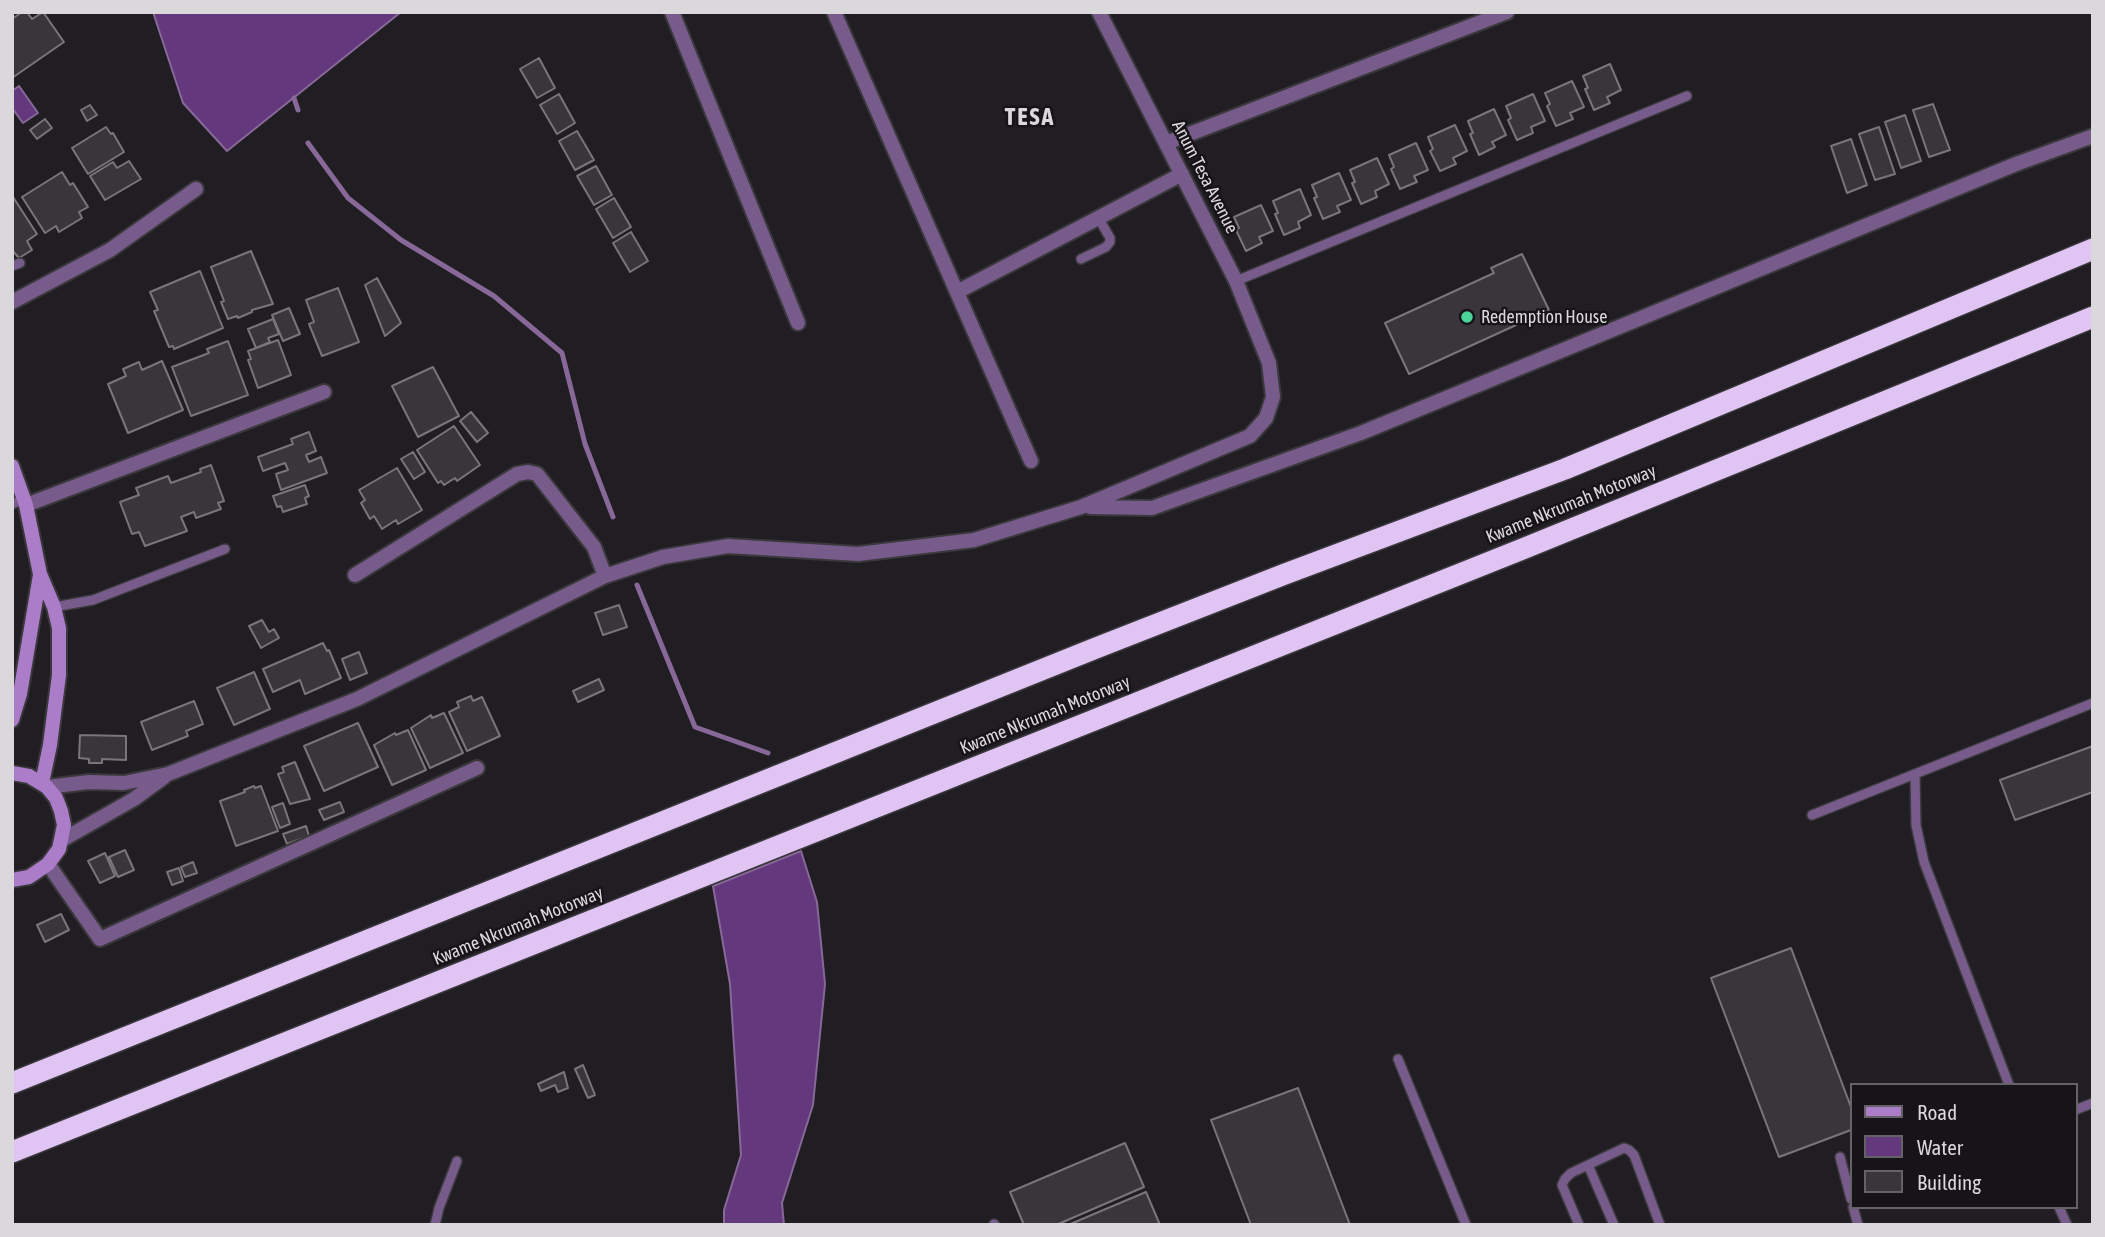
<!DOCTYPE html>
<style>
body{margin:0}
#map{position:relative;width:2105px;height:1237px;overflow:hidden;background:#201e22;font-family:"Asap Condensed",sans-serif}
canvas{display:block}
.frame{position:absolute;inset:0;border:14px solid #dad8db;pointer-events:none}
.legend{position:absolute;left:1850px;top:1083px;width:228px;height:126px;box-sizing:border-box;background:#171419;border:2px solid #656267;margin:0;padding:9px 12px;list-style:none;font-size:21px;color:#dad8db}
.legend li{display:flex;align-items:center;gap:14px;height:35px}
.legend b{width:35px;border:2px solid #656267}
</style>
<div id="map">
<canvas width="2105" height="1237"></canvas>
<div class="frame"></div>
<ul class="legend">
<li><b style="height:9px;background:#ab7cc8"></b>Road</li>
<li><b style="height:19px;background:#64387d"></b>Water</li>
<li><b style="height:19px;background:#39353b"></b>Building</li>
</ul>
</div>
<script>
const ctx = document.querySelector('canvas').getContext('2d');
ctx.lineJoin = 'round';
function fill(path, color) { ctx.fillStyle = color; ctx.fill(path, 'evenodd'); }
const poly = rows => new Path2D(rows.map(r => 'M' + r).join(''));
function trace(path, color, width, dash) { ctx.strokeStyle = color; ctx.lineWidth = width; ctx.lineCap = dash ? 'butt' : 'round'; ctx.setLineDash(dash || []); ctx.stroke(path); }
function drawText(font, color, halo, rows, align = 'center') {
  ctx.font = font + ' "Asap Condensed",sans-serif'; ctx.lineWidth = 5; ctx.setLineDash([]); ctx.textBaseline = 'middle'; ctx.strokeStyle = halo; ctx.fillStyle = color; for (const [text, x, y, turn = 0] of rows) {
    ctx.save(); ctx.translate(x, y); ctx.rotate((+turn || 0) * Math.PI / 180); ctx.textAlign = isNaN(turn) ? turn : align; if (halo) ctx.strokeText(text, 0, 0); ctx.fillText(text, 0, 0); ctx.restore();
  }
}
const water = poly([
 [153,12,401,12,227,151,183,103,153,12],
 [19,86,38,113,23,123,12,108,12,91,19,86],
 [801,851,817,902,825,984,813,1105,782,1203,784,1225,724,1225,724,1210,741,1155,730,984,713,886,801,851]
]);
const stream = poly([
 [294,98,298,110],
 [308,143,348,198,401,240,494,296,562,353,585,444,613,517],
 [637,585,695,727,768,753]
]);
const building = poly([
 [22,12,27,12,32,19,43,12,64,42,12,78,12,19,22,12],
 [539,58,555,88,537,98,520,69,539,58],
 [1610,64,1621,90,1607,97,1610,103,1594,110,1585,89,1588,88,1583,76,1610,64],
 [1572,81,1584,107,1570,113,1573,119,1556,126,1547,106,1550,104,1545,93,1572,81],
 [559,94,575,123,557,134,540,105,559,94],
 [1533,94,1545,121,1531,127,1533,133,1517,140,1508,120,1511,118,1506,106,1533,94],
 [1933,104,1950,150,1929,157,1913,110,1933,104],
 [90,105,97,115,87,121,81,110,90,105],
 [1494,109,1506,135,1492,142,1495,147,1479,155,1470,134,1473,133,1468,121,1494,109],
 [1905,115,1921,161,1901,168,1885,122,1905,115],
 [45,119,52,128,37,139,30,130,45,119],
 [1455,125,1467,151,1453,158,1456,164,1440,171,1430,151,1433,149,1428,137,1455,125],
 [106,127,111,134,113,133,124,152,88,174,72,148,106,127],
 [1879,127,1895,174,1875,180,1859,134,1879,127],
 [577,131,594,160,575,170,559,141,577,131],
 [1851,139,1867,185,1847,193,1831,146,1851,139],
 [1416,143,1428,170,1414,176,1417,182,1400,189,1391,169,1394,167,1389,155,1416,143],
 [1377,158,1389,184,1375,191,1377,197,1361,204,1352,183,1355,182,1350,170,1377,158],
 [129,161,141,179,105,200,90,176,113,162,117,168,129,161],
 [596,166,612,195,594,205,577,176,596,166],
 [62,172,70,185,73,183,88,207,79,212,82,218,59,232,56,226,45,233,22,197,62,172],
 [1339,173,1351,200,1337,206,1340,212,1323,219,1314,198,1317,197,1312,185,1339,173],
 [1300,189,1311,215,1298,222,1300,228,1284,235,1275,214,1278,213,1273,201,1300,189],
 [13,197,37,234,27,241,32,250,19,258,12,250,13,197],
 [614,198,631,227,613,238,596,209,614,198],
 [1261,205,1273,231,1259,237,1262,243,1246,251,1236,230,1239,228,1234,217,1261,205],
 [631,232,648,261,630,272,613,243,631,232],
 [251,251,273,304,252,310,252,312,238,318,237,316,228,319,221,302,224,301,211,267,251,251],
 [1522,254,1549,310,1409,374,1385,323,1494,273,1491,268,1522,254],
 [200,271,223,328,174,349,173,346,169,347,154,311,158,310,150,292,200,271],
 [377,278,401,323,385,336,365,285,377,278],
 [338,288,359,342,322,356,309,324,314,322,306,300,338,288],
 [289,308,300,334,283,341,272,315,289,308],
 [273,319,279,334,268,338,270,342,256,348,248,329,273,319],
 [278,340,291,375,258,388,248,360,251,359,248,351,278,340],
 [228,341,248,395,191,416,172,367,209,353,207,349,228,341],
 [162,361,183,410,128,433,108,384,126,376,123,369,139,362,142,370,162,361],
 [433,367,459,416,418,437,392,386,433,367],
 [471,412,488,433,477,442,460,421,471,412],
 [454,426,480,465,457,481,455,478,444,485,441,481,438,483,417,450,454,426],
 [309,432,316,451,306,455,309,462,321,457,327,473,281,490,276,474,288,470,285,463,263,471,258,457,293,444,291,439,309,432],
 [413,452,425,472,414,479,401,459,413,452],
 [211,465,224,501,218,503,221,509,196,518,194,512,181,517,187,531,145,546,139,532,132,534,120,502,139,495,136,488,168,476,171,483,201,472,200,469,211,465],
 [397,468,422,510,398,524,396,520,382,529,374,516,370,519,361,503,365,500,359,490,397,468],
 [305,485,309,496,305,498,307,504,283,512,281,506,277,507,273,496,305,485],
 [619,605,627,627,603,635,595,613,619,605],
 [262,620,269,632,274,629,279,638,261,648,249,626,262,620],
 [323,643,327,651,329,650,341,678,305,694,300,680,273,692,263,669,323,643],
 [359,652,367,673,350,680,342,659,359,652],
 [254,672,270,709,234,725,217,688,254,672],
 [599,679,604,690,578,702,573,691,599,679],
 [471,696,473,701,482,697,500,736,467,751,449,712,459,707,457,702,471,696],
 [194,701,203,724,186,731,188,736,152,750,141,722,194,701],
 [444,713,463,753,430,768,411,728,431,715,432,718,444,713],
 [358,723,378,767,324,791,304,746,358,723],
 [408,730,426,770,392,785,374,745,395,733,396,735,408,730],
 [80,735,126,736,126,760,102,759,102,763,89,763,89,759,79,758,80,735],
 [2093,746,2093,792,2015,820,2000,780,2093,746],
 [295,762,310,799,290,804,278,774,284,772,282,767,295,762],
 [254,786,255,788,261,786,278,831,236,846,220,801,245,792,244,790,254,786],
 [340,802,344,812,324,820,319,810,340,802],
 [283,803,290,824,280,828,272,807,283,803],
 [306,826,309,836,287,844,283,834,306,826],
 [125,850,134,870,118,877,109,857,125,850],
 [105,853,115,876,100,883,88,861,105,853],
 [193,862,197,873,185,877,181,867,193,862],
 [179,868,183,881,172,885,167,872,179,868],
 [61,914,69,930,45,942,37,925,61,914],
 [1791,948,1851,1107,1851,1130,1779,1157,1711,978,1791,948],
 [583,1065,595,1095,588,1098,575,1069,583,1065],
 [564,1072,568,1088,558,1092,555,1085,541,1091,538,1084,564,1072],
 [1298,1088,1350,1225,1251,1225,1211,1120,1298,1088],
 [1125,1143,1144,1187,1056,1225,1024,1225,1010,1192,1125,1143],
 [1146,1192,1160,1225,1068,1225,1146,1192]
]);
const service = poly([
 [1081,259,1106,247,1110,242,1110,238,1099,219],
 [12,266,20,263],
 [1236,281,1687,96],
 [12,504,23,500],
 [54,607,93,600,225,549],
 [1915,774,1916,825,1924,862,2009,1085],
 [1812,815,2093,703],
 [1398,1059,1466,1225],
 [2075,1110,2093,1103],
 [1840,1157,1851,1199],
 [1588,1165,1614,1225],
 [1853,1207,1858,1225],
 [2059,1207,2067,1225],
 [994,1224,995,1225],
 [435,1225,439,1208,457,1161],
 [1579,1225,1562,1185,1565,1179,1571,1173,1624,1148,1629,1150,1634,1155,1660,1225]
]);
const minor = poly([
 [672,12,798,323],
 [834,12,1031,461],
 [1166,143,1507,12],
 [957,292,1182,174],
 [12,302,110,250,196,189],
 [26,505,324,392],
 [1090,507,1152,508,1361,433,2016,164,2093,136],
 [355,575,517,474,528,472,537,474,594,547,605,576],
 [47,787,89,782,124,783,168,774,357,699,605,576,663,557,728,546,858,554,974,540,1081,507,1250,436,1266,418,1273,397,1269,363,1236,281,1099,12],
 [62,840,134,799,164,777],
 [48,864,100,939,477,768]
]);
const secondary = poly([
 [12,466,26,505,40,574,54,607,59,628,59,675,50,745,42,783],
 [12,720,20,694,40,575],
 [12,773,29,776,47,787,56,798,61,811,64,825,59,849,48,864,29,877,12,880]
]);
const motorway = poly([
 [12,1083,1096,648,1285,574,1565,469,2093,249],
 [12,1152,1520,550,2093,317]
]);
const markers = [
 [1467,317,7,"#4dd39a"]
];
const streetNames = [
 ["Anum Tesa Avenue",1205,177,63],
 ["Kwame Nkrumah Motorway",1571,504,-22],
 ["Kwame Nkrumah Motorway",1045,715,-22],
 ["Kwame Nkrumah Motorway",518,926,-22]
];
const poiNames = [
 ["Redemption House",1481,317]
];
const districtNames = [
 ["TESA",1030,117]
];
fill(water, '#64387d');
trace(water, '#876899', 2);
trace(stream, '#876899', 5);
fill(building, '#39353b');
trace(building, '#79757b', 2);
trace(service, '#3a383c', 12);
trace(minor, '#3a383c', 18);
trace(secondary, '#3a383c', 18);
trace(motorway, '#3a383c', 24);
trace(service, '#775b8a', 9);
trace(minor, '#775b8a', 14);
trace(secondary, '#ab7cc8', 14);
trace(motorway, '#e0c4f3', 21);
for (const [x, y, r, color] of markers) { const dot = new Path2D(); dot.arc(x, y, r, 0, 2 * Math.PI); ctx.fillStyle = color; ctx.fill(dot); trace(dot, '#171419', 2.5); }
drawText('18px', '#dad8db', '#171419', streetNames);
drawText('18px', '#dad8db', '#171419', poiNames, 'left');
ctx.letterSpacing = '2px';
drawText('bold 24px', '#dad8db', '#171419', districtNames);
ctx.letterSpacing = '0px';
</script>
